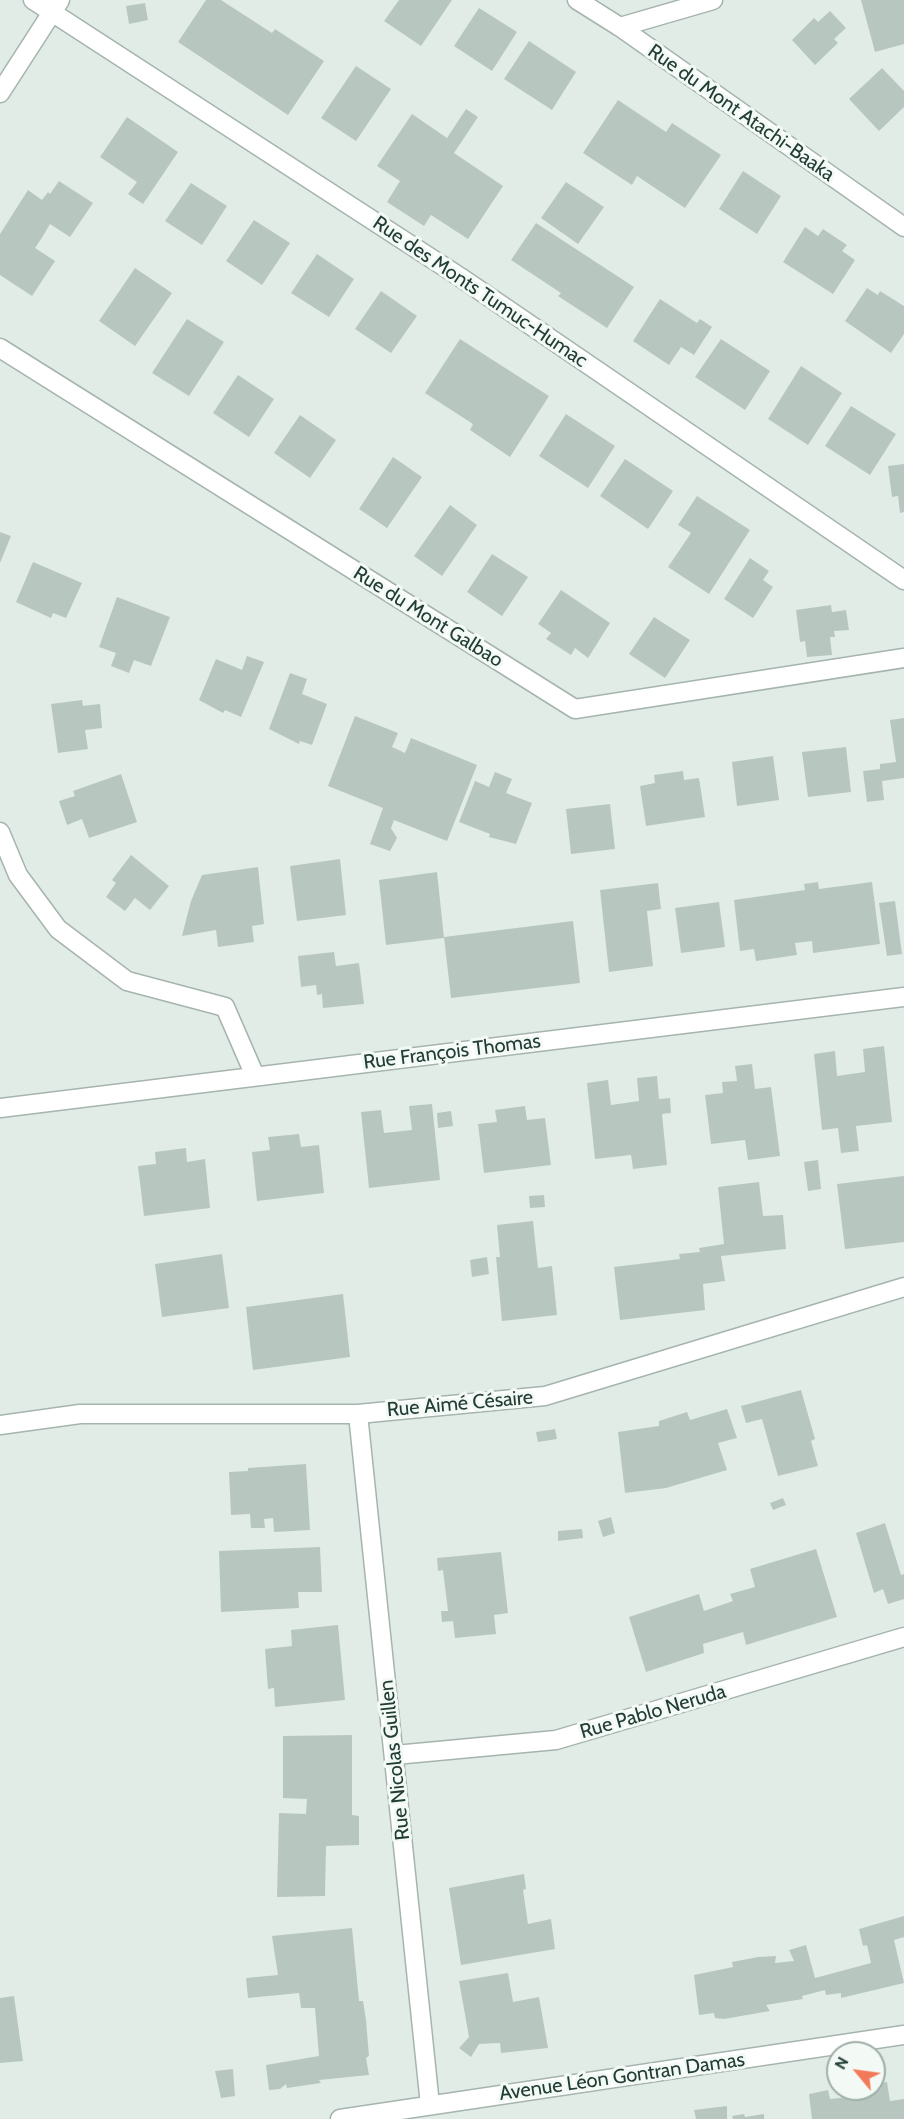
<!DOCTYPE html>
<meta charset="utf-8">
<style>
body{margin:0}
#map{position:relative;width:904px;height:2119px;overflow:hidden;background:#e2ece7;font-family:Cabin,sans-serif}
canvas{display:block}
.north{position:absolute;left:826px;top:2041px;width:60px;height:60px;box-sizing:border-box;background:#f3f9f5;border:2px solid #9faea8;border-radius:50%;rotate:299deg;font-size:16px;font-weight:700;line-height:24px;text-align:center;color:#223d35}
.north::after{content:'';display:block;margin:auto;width:21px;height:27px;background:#f27a5b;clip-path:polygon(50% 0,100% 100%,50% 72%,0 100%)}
</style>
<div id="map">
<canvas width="904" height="2119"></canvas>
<div class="north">N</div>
</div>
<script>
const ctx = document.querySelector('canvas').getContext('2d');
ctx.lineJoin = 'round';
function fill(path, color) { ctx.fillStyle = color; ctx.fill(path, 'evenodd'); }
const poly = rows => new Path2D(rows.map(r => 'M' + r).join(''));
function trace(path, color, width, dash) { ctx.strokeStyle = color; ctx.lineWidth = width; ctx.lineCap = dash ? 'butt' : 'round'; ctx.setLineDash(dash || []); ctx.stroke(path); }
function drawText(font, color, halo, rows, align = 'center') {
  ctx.font = font + ' Cabin,sans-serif'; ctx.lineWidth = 6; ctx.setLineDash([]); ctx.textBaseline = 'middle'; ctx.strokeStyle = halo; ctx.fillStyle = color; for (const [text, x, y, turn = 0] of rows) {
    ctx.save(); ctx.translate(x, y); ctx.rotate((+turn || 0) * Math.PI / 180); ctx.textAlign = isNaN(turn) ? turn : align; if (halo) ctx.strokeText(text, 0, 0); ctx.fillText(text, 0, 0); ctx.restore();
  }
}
const building = poly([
 [206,0,221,0,272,33,275,29,324,61,288,115,178,42],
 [399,0,452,0,421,46,384,21],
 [861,0,904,0,904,44,875,52],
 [145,3,148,20,129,24,126,6],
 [479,8,517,32,492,71,454,46],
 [830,11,846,28,834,39,838,43,815,65,792,40,814,18,818,22],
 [529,41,576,72,552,110,504,79],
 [356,66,391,89,356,141,321,118],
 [882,68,904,91,904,107,879,131,849,99],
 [618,100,666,132,672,123,721,155,685,208,637,176,632,185,583,153],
 [466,109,478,117,454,153,503,186,468,239,431,215,424,226,387,202,400,181,377,166,412,114,447,138],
 [127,117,178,152,143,204,128,194,137,182,100,157],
 [743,171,781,196,757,234,719,209],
 [59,181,93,203,70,237,50,224,43,236,35,248,55,261,32,296,0,275,0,234,28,190,42,200,48,192,50,194],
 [566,182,604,207,578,244,541,218],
 [191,183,227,206,202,245,165,221],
 [254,220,290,243,262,285,226,261],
 [536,223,634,287,607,328,558,296,561,293,511,260],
 [805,227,818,236,823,229,847,245,842,251,855,260,833,294,783,262],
 [317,254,354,279,329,317,291,293],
 [135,268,172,293,135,346,99,321],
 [867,288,878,295,880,291,904,306,904,334,891,353,845,321],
 [381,291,417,316,391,353,355,329],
 [660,299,697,323,700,319,712,327,694,355,681,347,669,365,633,341],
 [187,319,224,342,189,396,152,373],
 [460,339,549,396,510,457,470,430,473,424,425,393],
 [721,339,770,371,745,410,695,377],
 [801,366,842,393,808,445,768,419],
 [238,375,274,399,249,437,213,413],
 [851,406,896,434,870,475,825,446],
 [566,414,615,446,588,488,539,456],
 [300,415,336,440,310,478,274,453],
 [393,457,422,477,387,528,359,509],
 [625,459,673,491,648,529,600,496],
 [904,464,904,512,900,513,898,496,892,497,888,466],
 [697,496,750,530,709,594,668,567,691,533,678,525],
 [450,505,477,525,442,576,414,556],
 [0,532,11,536,0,563],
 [492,554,528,577,502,616,467,592],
 [750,558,769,571,763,580,773,587,753,618,724,599],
 [33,562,82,583,66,618,53,613,51,618,16,602],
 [561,590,610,623,588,658,575,648,571,655,546,639,551,633,538,624],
 [117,597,170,617,151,666,134,660,129,673,111,666,116,653,99,647],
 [831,605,832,612,846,610,849,630,834,631,835,637,830,637,832,655,807,657,805,641,800,642,796,610],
 [654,617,690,640,665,678,629,654],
 [247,656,264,662,241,717,225,710,223,713,199,700,216,659,242,670],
 [290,673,307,679,302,694,327,704,312,745,300,741,299,744,269,729],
 [82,700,83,706,100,704,102,728,85,730,88,749,58,753,51,704],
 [355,716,398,733,392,747,405,753,411,738,477,765,447,841,394,820,391,828,397,838,390,851,370,844,383,808,328,786],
 [904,718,904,778,882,781,884,800,867,802,863,771,880,769,880,764,896,762,890,720],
 [846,747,851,792,808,797,802,752],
 [773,756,779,800,737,806,732,762],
 [683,771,684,780,699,778,705,817,646,826,640,786,655,783,654,775],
 [495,772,512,779,506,793,532,803,516,844,489,837,490,834,459,822,475,781,489,787],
 [121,774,137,822,89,838,82,819,67,825,59,801,75,796,73,791],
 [610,804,615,849,571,854,566,809],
 [131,855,169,886,150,910,135,898,125,911,106,897,116,883,112,880],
 [340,859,346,915,297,921,290,866],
 [258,867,264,924,252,926,254,942,218,947,216,930,182,936,191,901,202,875],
 [437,872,444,938,386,945,379,880],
 [818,882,819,889,872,882,880,944,813,953,812,941,795,943,797,955,756,961,754,949,740,951,734,900,805,890,804,884],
 [658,883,661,909,647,911,653,966,609,972,600,890],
 [895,901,902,954,887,956,879,903],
 [719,902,725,947,681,953,675,908],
 [573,921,580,983,451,998,444,937],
 [334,952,336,966,359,963,364,1004,323,1008,322,994,317,995,316,985,301,987,298,956],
 [884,1046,892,1122,856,1126,859,1151,841,1153,838,1128,822,1130,814,1054,835,1051,837,1076,865,1072,863,1049],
 [752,1064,755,1089,771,1087,780,1156,748,1160,745,1140,711,1144,705,1095,723,1093,722,1082,737,1081,735,1066],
 [657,1076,659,1099,670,1098,671,1113,662,1114,667,1165,633,1169,631,1155,595,1159,587,1083,608,1080,611,1105,639,1101,637,1078],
 [432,1104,440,1180,369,1188,361,1112,381,1110,384,1133,412,1130,409,1106],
 [525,1106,527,1120,545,1118,551,1165,484,1173,478,1124,497,1122,495,1110],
 [451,1111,453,1126,438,1128,437,1113],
 [299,1134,301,1147,319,1145,324,1193,257,1201,252,1152,270,1150,268,1137],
 [186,1148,187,1162,205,1159,210,1208,144,1216,138,1166,156,1164,155,1152],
 [818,1160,821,1189,808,1191,804,1162],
 [904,1176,904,1242,845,1249,837,1184],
 [759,1182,763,1216,783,1215,786,1249,721,1256,725,1281,703,1284,705,1310,620,1320,614,1267,680,1259,679,1254,700,1252,699,1248,724,1244,718,1187],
 [544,1195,545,1207,530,1208,529,1196],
 [533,1221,538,1268,552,1266,557,1315,502,1321,496,1257,500,1257,497,1225],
 [222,1254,229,1308,162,1317,155,1264],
 [487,1257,489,1274,472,1277,470,1260],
 [343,1294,350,1357,253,1370,246,1307],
 [801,1390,815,1439,811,1441,818,1466,778,1476,762,1419,746,1423,741,1406],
 [727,1409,737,1438,718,1443,727,1470,666,1488,625,1493,618,1432,659,1426,659,1421,687,1412,690,1420],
 [555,1429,557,1439,538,1442,536,1432],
 [306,1464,310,1530,274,1532,273,1518,264,1519,265,1528,251,1528,250,1514,231,1515,229,1472,248,1471,248,1468],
 [783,1498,786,1505,773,1510,770,1503],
 [611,1517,615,1533,603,1537,598,1521],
 [885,1523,901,1575,904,1574,904,1599,888,1604,883,1589,874,1593,856,1533],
 [582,1529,583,1538,558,1541,558,1531],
 [320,1547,322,1592,298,1592,299,1608,221,1612,219,1551],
 [816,1549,837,1617,746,1645,743,1632,703,1644,704,1653,646,1672,629,1617,699,1594,704,1611,733,1601,730,1594,755,1587,750,1569],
 [501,1552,508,1613,494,1615,496,1634,455,1638,453,1621,442,1622,441,1611,448,1611,443,1570,438,1571,437,1558],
 [338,1625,345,1700,275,1707,274,1688,268,1689,265,1649,292,1646,291,1630],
 [352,1735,352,1815,359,1816,359,1845,326,1846,325,1896,277,1897,279,1813,306,1814,307,1799,283,1798,283,1736],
 [524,1874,526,1889,523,1890,528,1924,551,1919,555,1949,461,1965,449,1888],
 [904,1916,904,1937,894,1940,904,1983,841,1998,841,1993,826,1995,825,1990,802,1996,803,1999,766,2005,770,2011,724,2019,715,2018,714,2013,699,2015,694,1975,733,1967,732,1962,758,1957,776,1956,775,1963,794,1961,789,1950,806,1945,815,1978,871,1963,867,1945,863,1946,859,1929],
 [352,1928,359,2001,363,2001,366,2020,369,2056,366,2058,369,2075,319,2080,321,2083,287,2088,286,2084,280,2089,269,2090,266,2065,319,2056,315,2008,301,2008,299,1993,248,1998,246,1978,278,1975,272,1936],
 [508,1973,513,2002,539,1997,548,2048,501,2053,500,2043,479,2044,471,2057,459,2048,469,2037,459,1981],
 [14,1996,23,2061,0,2063,0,1998],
 [233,2069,235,2096,221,2098,215,2071],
 [887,2082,890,2101,904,2099,904,2119,812,2119,809,2094,828,2090,830,2099,859,2096,858,2089,874,2089,874,2084],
 [727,2106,727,2119,696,2119,694,2110],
 [744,2114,745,2117,764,2114,764,2119,733,2119,732,2116]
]);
const minor = poly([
 [33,0,460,277,904,580],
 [577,0,620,27,904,227],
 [620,27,713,0],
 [0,93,60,0],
 [0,348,575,709,904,658],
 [0,832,18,875,58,929,127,981,225,1007,255,1076],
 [0,1108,904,997],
 [358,1414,430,2105],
 [0,1425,80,1414,358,1414,545,1396,904,1287],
 [395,1755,556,1740,904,1637],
 [340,2119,904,2035]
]);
const streetNames = [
 ["Rue du Mont Atachi-Baaka",741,113,35],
 ["Rue des Monts Tumuc-Humac",480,292,34],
 ["Rue du Mont Galbao",428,617,32],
 ["Rue François Thomas",452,1052,-7],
 ["Rue Aimé Césaire",460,1404,-5],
 ["Rue Pablo Neruda",653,1712,-16],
 ["Rue Nicolas Guillen",395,1760,-96],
 ["Avenue Léon Gontran Damas",622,2077,-8]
];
fill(building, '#b7c7c0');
trace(minor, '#a5b4ae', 21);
trace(minor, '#fff', 18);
drawText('20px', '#223d35', '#f3f9f5', streetNames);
</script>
